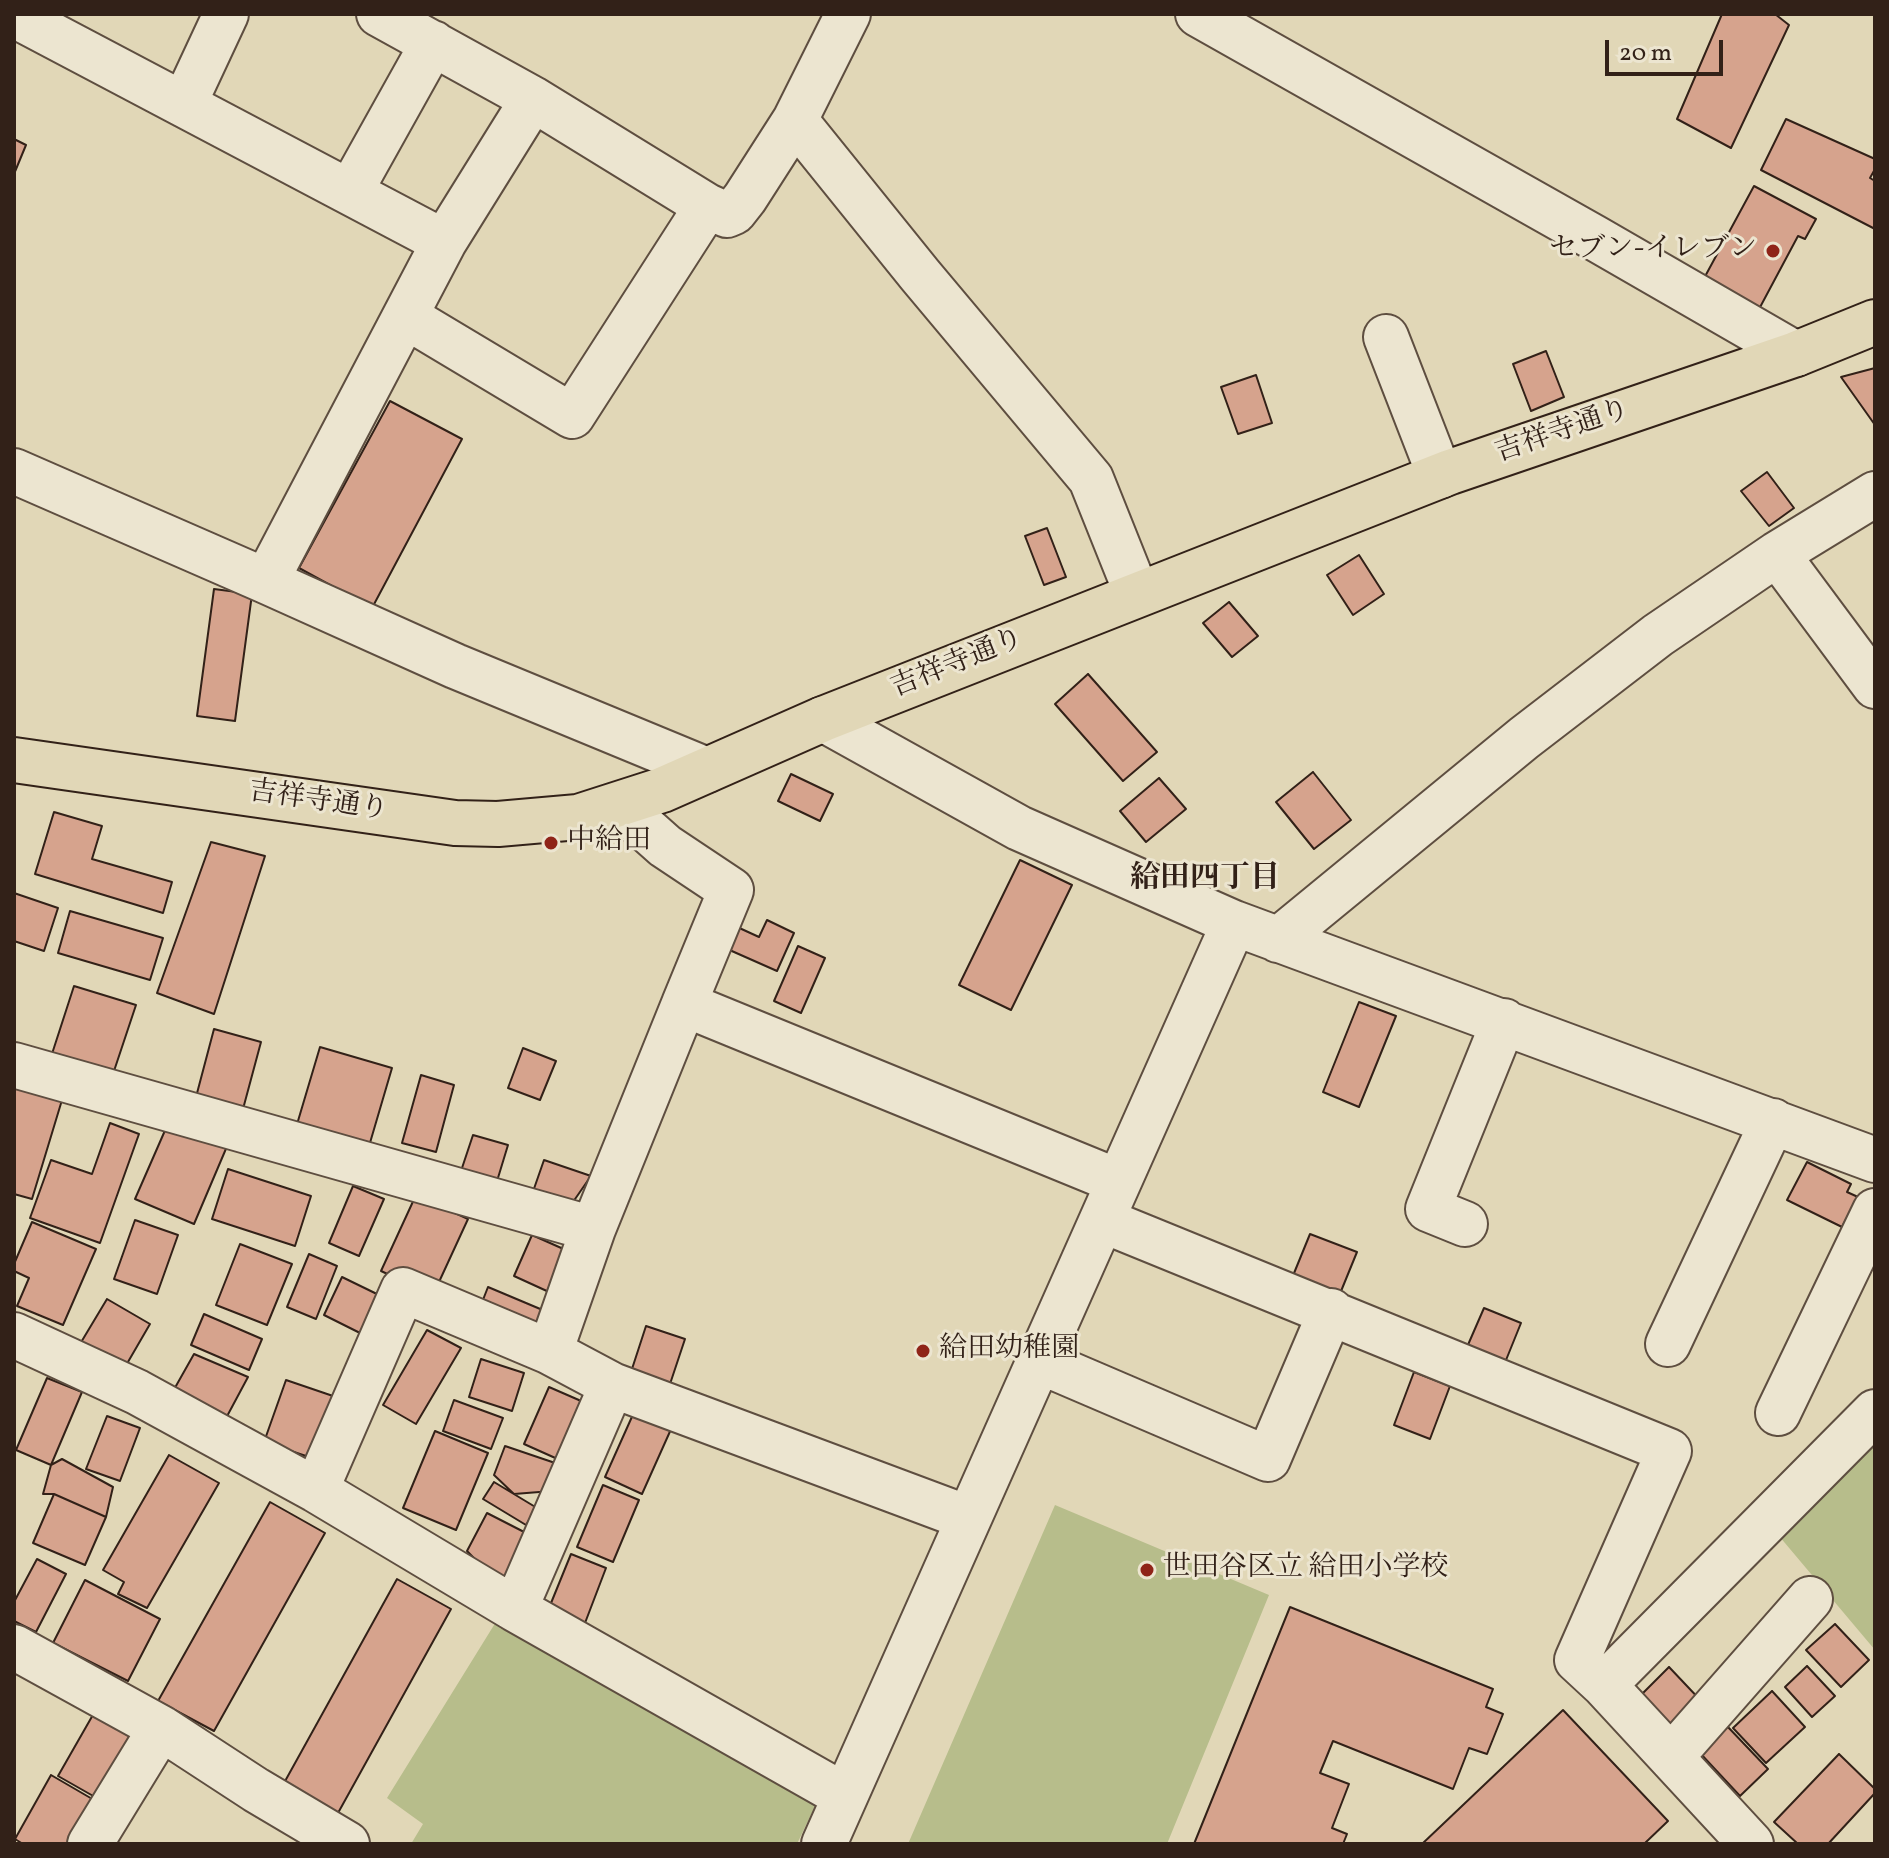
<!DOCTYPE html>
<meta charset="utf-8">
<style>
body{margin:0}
#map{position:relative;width:1889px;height:1858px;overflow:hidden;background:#e1d7b7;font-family:Vollkorn,serif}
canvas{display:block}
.frame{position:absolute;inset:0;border:16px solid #322118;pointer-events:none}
.scale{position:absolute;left:1605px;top:40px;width:118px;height:36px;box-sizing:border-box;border:4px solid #322118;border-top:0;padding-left:10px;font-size:24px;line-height:28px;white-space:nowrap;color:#322118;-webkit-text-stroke:6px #ece5d0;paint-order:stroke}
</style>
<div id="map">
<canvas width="1889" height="1858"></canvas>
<div class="frame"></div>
<div class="scale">20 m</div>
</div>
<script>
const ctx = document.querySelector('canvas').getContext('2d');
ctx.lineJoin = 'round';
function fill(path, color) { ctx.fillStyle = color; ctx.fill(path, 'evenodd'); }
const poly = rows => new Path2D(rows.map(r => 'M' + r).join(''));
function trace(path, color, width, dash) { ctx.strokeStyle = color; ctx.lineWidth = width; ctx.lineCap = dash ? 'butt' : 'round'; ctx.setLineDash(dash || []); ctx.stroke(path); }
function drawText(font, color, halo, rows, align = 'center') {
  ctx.font = font + ' Vollkorn,"Noto Serif JP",serif'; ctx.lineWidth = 6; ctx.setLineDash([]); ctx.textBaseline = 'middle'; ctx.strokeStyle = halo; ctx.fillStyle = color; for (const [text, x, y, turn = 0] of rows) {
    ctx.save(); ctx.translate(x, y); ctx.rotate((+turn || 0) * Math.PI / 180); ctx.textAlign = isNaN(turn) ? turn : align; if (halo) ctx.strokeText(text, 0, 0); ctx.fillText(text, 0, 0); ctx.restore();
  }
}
const green = poly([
 [1875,1434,1875,1650,1774,1530],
 [1055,1505,1269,1595,1167,1844,908,1844],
 [499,1617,817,1802,797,1844,411,1844,423,1824,387,1798]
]);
const building = poly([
 [1722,14,1775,14,1789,25,1731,148,1677,119,1722,14],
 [1786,119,1875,159,1875,169,1870,178,1875,181,1875,229,1761,170,1786,119],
 [14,139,26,145,14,174,14,139],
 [1754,186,1816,219,1805,239,1798,236,1758,311,1702,282,1754,186],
 [1546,351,1564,397,1531,411,1513,364,1546,351],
 [1875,368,1875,425,1841,377,1875,368],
 [1256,375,1272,423,1238,434,1221,387,1256,375],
 [390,401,462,439,372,608,299,568,390,401],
 [1767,472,1794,508,1769,526,1741,491,1767,472],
 [1047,528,1066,577,1044,585,1025,536,1047,528],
 [1359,555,1384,594,1353,615,1327,575,1359,555],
 [214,589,252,594,235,721,197,716,214,589],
 [1229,602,1258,636,1232,657,1203,623,1229,602],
 [1088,674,1157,752,1123,781,1055,704,1088,674],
 [1313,772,1351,820,1314,849,1276,802,1313,772],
 [791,774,833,794,820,821,778,801,791,774],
 [1159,778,1186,809,1146,842,1120,811,1159,778],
 [54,812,102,826,92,859,172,882,163,913,35,874,54,812],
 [211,842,265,856,214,1014,157,993,211,842],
 [1020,860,1072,885,1011,1010,959,985,1020,860],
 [14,893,58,908,44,951,14,941,14,893],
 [70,911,163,938,150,980,58,953,70,911],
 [767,920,794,933,777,971,725,948,735,926,759,937,767,920],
 [798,946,825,958,801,1013,774,1001,798,946],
 [74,986,136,1005,111,1080,50,1060,74,986],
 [1359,1002,1396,1016,1359,1107,1323,1092,1359,1002],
 [214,1029,261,1042,243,1109,196,1097,214,1029],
 [320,1047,392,1068,367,1153,295,1131,320,1047],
 [523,1048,556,1061,540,1100,508,1088,523,1048],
 [421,1075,454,1085,436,1152,402,1143,421,1075],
 [14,1086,62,1100,32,1199,14,1194,14,1086],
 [170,1119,228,1144,194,1224,135,1199,170,1119],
 [110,1123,139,1134,100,1243,30,1218,51,1160,92,1174,110,1123],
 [473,1135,508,1145,494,1191,458,1180,473,1135],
 [544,1160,591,1176,564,1215,529,1203,544,1160],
 [1807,1162,1851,1184,1847,1192,1858,1197,1842,1227,1787,1200,1807,1162],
 [228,1169,311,1196,295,1246,212,1219,228,1169],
 [353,1186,384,1199,359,1256,329,1243,353,1186],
 [416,1195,468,1219,433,1295,381,1271,416,1195],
 [135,1220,178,1235,157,1294,114,1279,135,1220],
 [32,1222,96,1249,63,1325,17,1306,29,1278,14,1271,14,1264,32,1222],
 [1310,1234,1357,1252,1337,1301,1290,1283,1310,1234],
 [532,1235,568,1251,549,1292,514,1276,532,1235],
 [240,1244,292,1264,267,1325,216,1305,240,1244],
 [309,1254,337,1266,316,1319,287,1307,309,1254],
 [342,1277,381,1296,362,1334,324,1315,342,1277],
 [488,1287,545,1311,535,1333,479,1310,488,1287],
 [107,1299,150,1324,121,1374,77,1349,107,1299],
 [1484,1308,1521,1323,1502,1370,1464,1354,1484,1308],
 [204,1314,262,1339,249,1370,191,1345,204,1314],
 [646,1326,685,1339,670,1384,631,1372,646,1326],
 [427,1330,461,1348,416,1424,383,1405,427,1330],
 [194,1354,248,1377,225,1420,172,1393,194,1354],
 [481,1359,524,1373,512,1411,469,1397,481,1359],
 [1414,1372,1450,1386,1430,1439,1394,1425,1414,1372],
 [47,1378,82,1392,51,1465,16,1450,47,1378],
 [286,1380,333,1396,312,1458,264,1442,286,1380],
 [549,1387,588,1404,562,1461,524,1444,549,1387],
 [454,1400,503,1418,491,1449,443,1431,454,1400],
 [635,1410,672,1427,642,1494,605,1477,635,1410],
 [107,1416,140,1428,120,1481,86,1469,107,1416],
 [435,1431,488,1453,456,1530,403,1508,435,1431],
 [505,1446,561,1465,552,1491,514,1494,494,1475,505,1446],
 [169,1455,219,1483,147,1608,118,1594,124,1582,103,1570,169,1455],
 [62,1459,113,1487,106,1517,54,1494,43,1494,51,1465,62,1459],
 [494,1482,537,1508,526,1525,483,1499,494,1482],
 [603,1485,639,1500,613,1562,577,1547,603,1485],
 [54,1494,106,1517,85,1565,33,1543,54,1494],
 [270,1502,325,1533,214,1731,158,1701,270,1502],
 [487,1513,528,1534,501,1586,467,1551,487,1513],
 [571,1554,606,1568,585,1623,549,1608,571,1554],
 [37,1559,66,1574,36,1632,14,1621,14,1602,37,1559],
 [397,1579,451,1609,338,1813,284,1783,397,1579],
 [85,1580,160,1619,128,1681,53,1643,85,1580],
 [1290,1607,1493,1689,1486,1707,1503,1714,1487,1754,1469,1748,1453,1789,1333,1741,1320,1773,1349,1784,1332,1828,1347,1834,1343,1844,1194,1844,1290,1607],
 [1835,1624,1869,1660,1841,1687,1806,1650,1835,1624],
 [1807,1666,1835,1696,1812,1717,1785,1687,1807,1666],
 [1669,1667,1704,1704,1674,1734,1638,1698,1669,1667],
 [1772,1691,1805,1727,1766,1763,1733,1728,1772,1691],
 [1563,1710,1668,1821,1644,1844,1422,1844,1563,1710],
 [94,1713,138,1738,102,1801,58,1776,94,1713],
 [1727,1726,1768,1769,1740,1796,1699,1752,1727,1726],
 [1839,1754,1875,1789,1875,1793,1828,1844,1798,1844,1774,1822,1839,1754],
 [51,1775,94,1800,68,1844,23,1844,15,1839,51,1775]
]);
const minor = poly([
 [379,14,533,99,707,206,727,215,734,212,745,198,795,120],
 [848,14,795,120,920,275,1091,479,1137,594],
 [1198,14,1595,238,1796,354],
 [14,15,444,242],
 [184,104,226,14],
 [351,190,433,43],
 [405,316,572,416,707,206],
 [1386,337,1440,476],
 [14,471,266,581,455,666,707,770],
 [1777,554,1875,686],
 [266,581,444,242,533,99],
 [823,719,1019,828,1234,923,1875,1160],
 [619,805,665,846,731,890,684,1004],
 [1278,940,1524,738,1658,635,1777,554,1875,494],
 [14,1065,593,1229],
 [1102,1220,1669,1451,1577,1660,1604,1685,1751,1844],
 [1465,1224,1428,1209,1504,1021],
 [14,1335,137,1392,316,1490,515,1609,845,1796],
 [1668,1344,1773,1121],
 [550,1352,593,1229,684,1004,1117,1181],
 [1039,1361,1268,1459,1331,1311],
 [1778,1413,1875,1211],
 [316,1490,403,1290,550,1352,612,1385,968,1518],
 [515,1609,612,1385],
 [14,1647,161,1728,256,1790,347,1844],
 [1604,1685,1875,1412],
 [1671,1757,1810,1599],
 [90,1844,161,1728],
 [824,1844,1234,923]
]);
const major = poly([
 [14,760,455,823,498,824,578,817,662,790,823,719,1450,472,1796,354,1875,322]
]);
const markers = [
 [1773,251,8,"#8f2418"],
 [551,843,8,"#8f2418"],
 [923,1351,8,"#8f2418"],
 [1147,1570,8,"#8f2418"]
];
const poiNames = [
 ["セブン-イレブン",1757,251,"right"],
 ["中給田",567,843],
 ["給田幼稚園",939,1351],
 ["世田谷区立 給田小学校",1163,1570]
];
const streetNames = [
 ["吉祥寺通り",1563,433,-19],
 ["吉祥寺通り",958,665,-22],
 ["吉祥寺通り",318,803,8]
];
const neighbourhoodNames = [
 ["給田四丁目",1205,880]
];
fill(green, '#b7bd8b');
fill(building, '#d6a38d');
trace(building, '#322118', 2);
trace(minor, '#5e4e40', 48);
trace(major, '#322118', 48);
trace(minor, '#ece5d0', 44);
trace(major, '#e1d7b7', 44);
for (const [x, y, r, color] of markers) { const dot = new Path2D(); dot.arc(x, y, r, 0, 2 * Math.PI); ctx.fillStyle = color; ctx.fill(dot); trace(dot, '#ece5d0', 3); }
drawText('28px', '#322118', '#ece5d0', poiNames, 'left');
drawText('28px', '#322118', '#ece5d0', streetNames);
drawText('bold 30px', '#322118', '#ece5d0', neighbourhoodNames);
</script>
